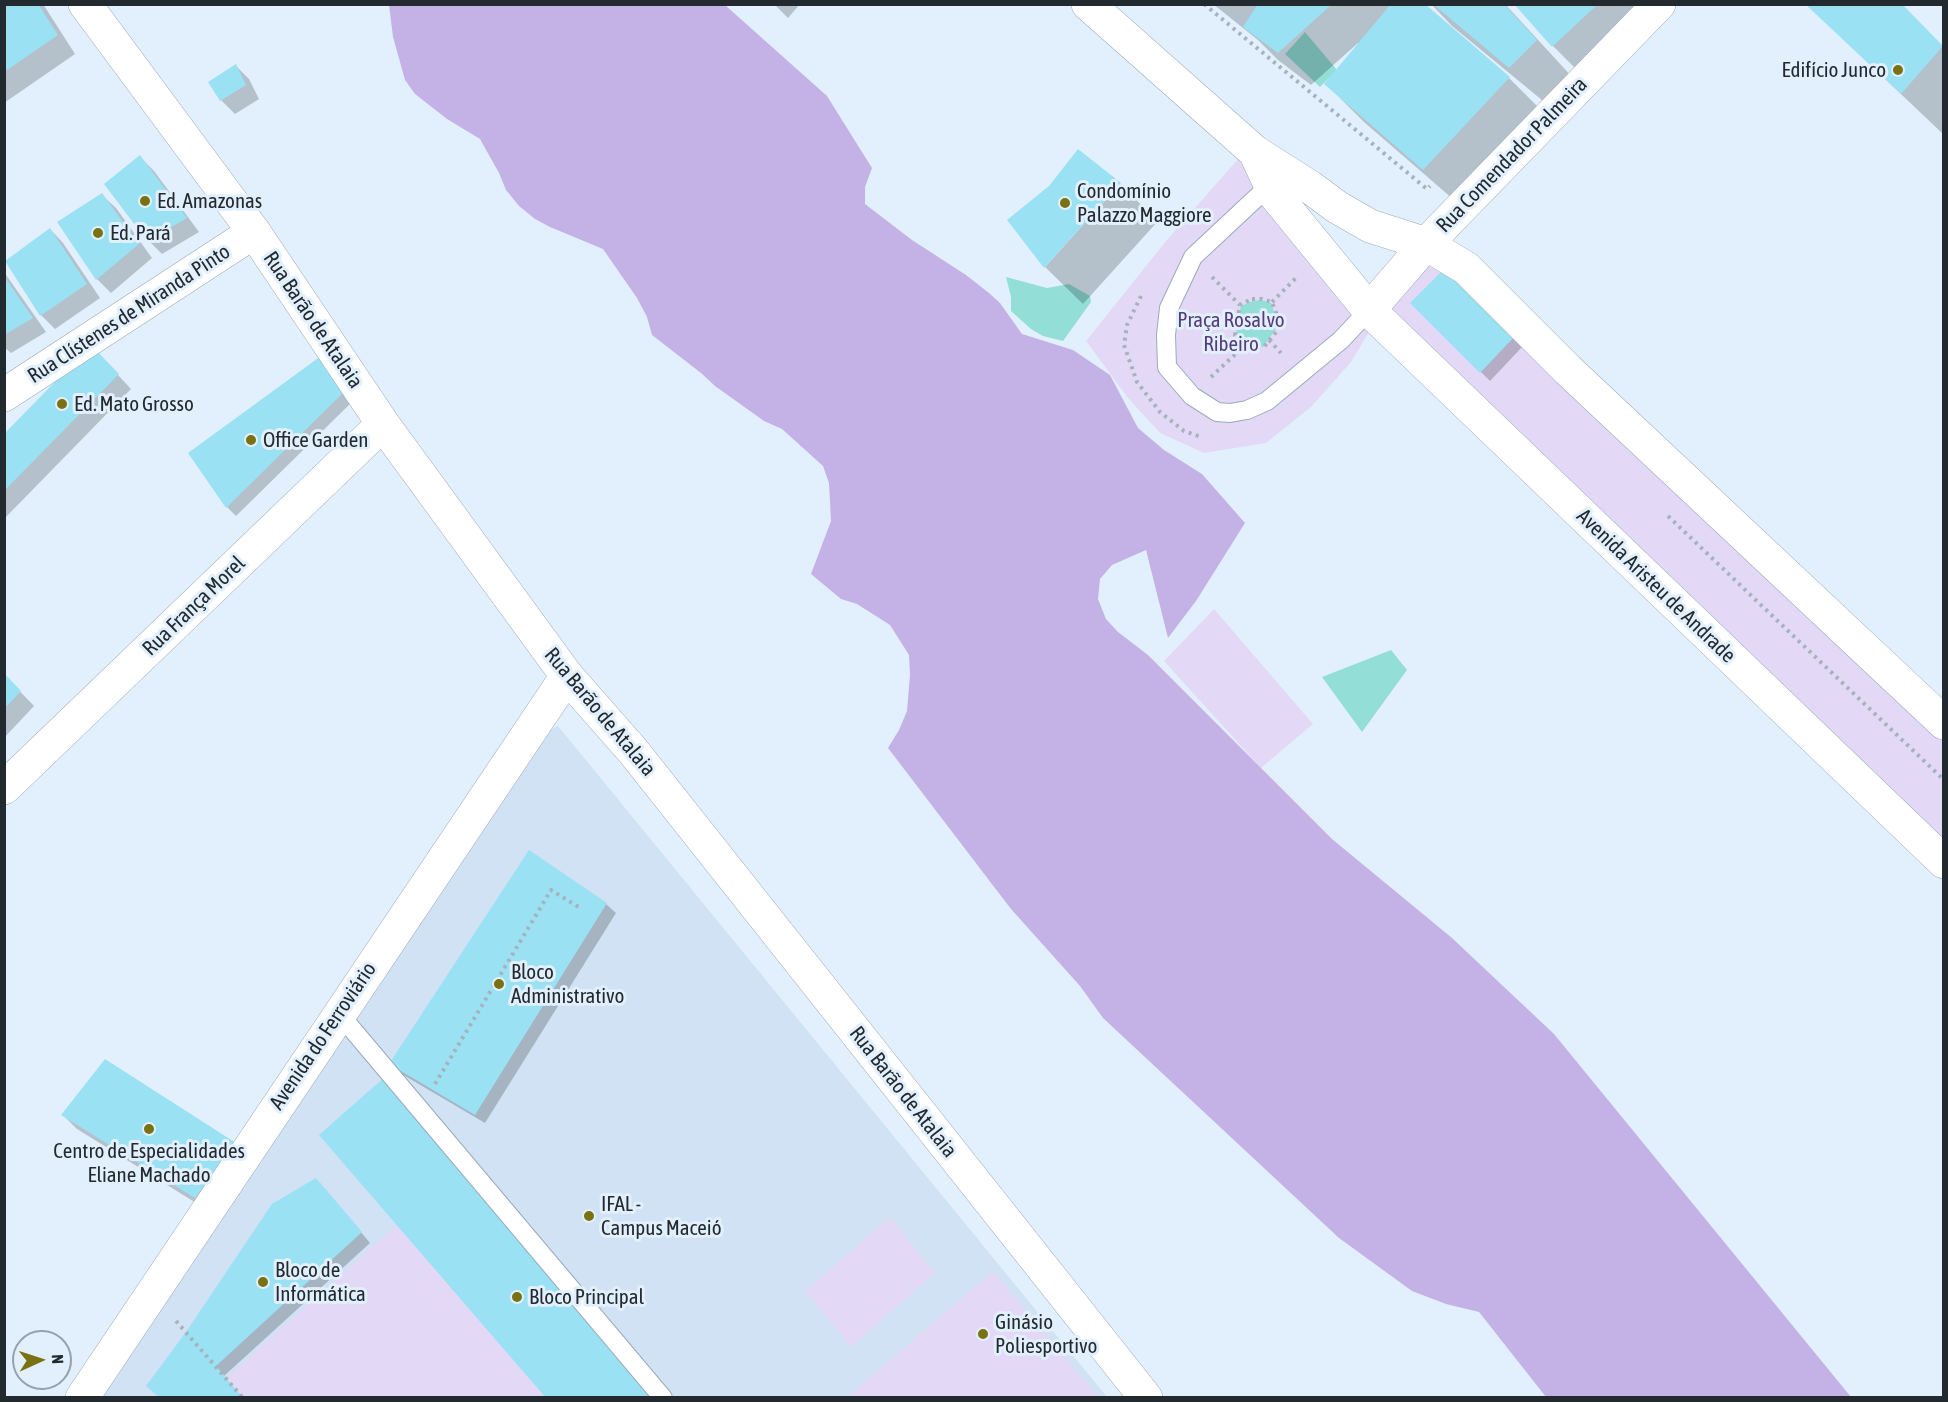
<!DOCTYPE html>
<meta charset="utf-8">
<style>
body{margin:0}
#map{position:relative;width:1948px;height:1402px;overflow:hidden;background:#e2f0fd;font-family:"Asap Condensed",sans-serif}
canvas{display:block}
.frame{position:absolute;inset:0;border:6px solid #232a2f;pointer-events:none}
.north{position:absolute;left:12px;top:1330px;width:60px;height:60px;box-sizing:border-box;background:#e2f0fd;border:2px solid #96a1ab;border-radius:50%;rotate:87deg;font-size:16px;font-weight:700;line-height:24px;text-align:center;color:#232a2f}
.north::after{content:'';display:block;margin:auto;width:21px;height:27px;background:#797112;clip-path:polygon(50% 0,100% 100%,50% 72%,0 100%)}
</style>
<div id="map">
<canvas width="1948" height="1402"></canvas>
<div class="frame"></div>
<div class="north">N</div>
</div>
<script>
const ctx = document.querySelector('canvas').getContext('2d');
ctx.lineJoin = 'round';
function fill(path, color) { ctx.fillStyle = color; ctx.fill(path, 'evenodd'); }
const poly = rows => new Path2D(rows.map(r => 'M' + r).join(''));
function trace(path, color, width, dash) { ctx.strokeStyle = color; ctx.lineWidth = width; ctx.lineCap = dash ? 'butt' : 'round'; ctx.setLineDash(dash || []); ctx.stroke(path); }
function drawText(font, color, halo, rows, align = 'center') {
  ctx.font = font + ' "Asap Condensed",sans-serif'; ctx.lineWidth = 6; ctx.setLineDash([]); ctx.textBaseline = 'middle'; ctx.strokeStyle = halo; ctx.fillStyle = color; for (const [text, x, y, turn = 0] of rows) {
    ctx.save(); ctx.translate(x, y); ctx.rotate((+turn || 0) * Math.PI / 180); ctx.textAlign = isNaN(turn) ? turn : align; if (halo) ctx.strokeText(text, 0, 0); ctx.fillText(text, 0, 0); ctx.restore();
  }
}
const built = poly([
 [558,726,1107,1397,97,1398,544,732]
]);
const green = poly([
 [1238,159,1333,285,1372,327,1351,362,1311,407,1266,443,1204,453,1160,433,1128,398,1086,341,1166,241],
 [1450,240,1943,725,1943,851,1379,314],
 [1214,609,1313,724,1261,768,1164,661],
 [890,1217,935,1273,851,1347,805,1291],
 [397,1225,546,1397,243,1397,226,1378],
 [993,1271,1098,1397,847,1397]
]);
const forest = poly([
 [389,5,725,5,827,96,872,168,865,187,865,204,912,240,966,275,989,293,1000,303,1022,334,1073,350,1110,375,1138,428,1164,450,1202,474,1245,523,1196,601,1168,638,1146,550,1112,565,1100,579,1098,599,1106,619,1118,632,1148,655,1332,839,1452,938,1554,1034,1851,1397,1546,1397,1479,1312,1446,1304,1412,1291,1339,1238,1103,1018,1080,986,1011,909,888,748,899,730,907,711,910,675,909,655,890,625,857,604,841,599,811,574,831,521,829,483,823,466,782,429,764,421,715,386,701,373,652,335,647,317,637,298,603,249,550,227,535,219,519,206,506,190,499,173,480,139,447,119,415,94,405,80,393,37]
]);
const water = poly([
 [1305,32,1337,70,1320,87,1285,54],
 [1006,277,1047,288,1069,284,1090,296,1091,302,1063,341,1043,336,1031,329,1011,311,1011,297],
 [1261,300,1271,303,1276,318,1276,329,1263,347,1247,343,1236,334,1241,306,1253,301],
 [1391,650,1407,670,1362,732,1322,677]
]);
const shadow = poly([
 [4,4,43,4,75,54,4,103],
 [774,4,800,4,788,18],
 [1213,4,1423,4,1509,78,1546,115,1461,206,1364,122,1326,84,1359,44,1358,43,1311,85,1278,60,1258,40],
 [1431,4,1505,4,1574,79,1548,105,1452,26],
 [1516,4,1647,4,1591,84,1553,46],
 [1806,4,1900,4,1944,48,1942,133],
 [235,65,249,79,259,99,235,114,221,100,210,83],
 [140,157,154,171,199,232,162,254,148,240],
 [1120,184,1158,221,1083,304,1045,267],
 [102,195,116,208,152,258,111,293,97,279,59,222],
 [50,229,63,243,100,298,55,329,41,315],
 [1447,268,1524,345,1490,381,1412,303],
 [4,272,46,332,11,353,4,347],
 [321,358,353,401,236,516,227,507],
 [105,361,131,389,4,519,4,436],
 [4,675,34,706,4,738],
 [606,904,616,913,485,1123,400,1073,391,1064],
 [63,1115,249,1158,209,1211,77,1129],
 [325,1189,370,1243,224,1376,161,1398]
]);
const building = poly([
 [4,4,38,4,58,35,4,72],
 [1258,4,1332,4,1278,53,1243,27],
 [1391,4,1425,4,1510,77,1423,170,1324,84],
 [1433,4,1504,4,1537,40,1509,68],
 [1514,4,1598,4,1552,47],
 [1805,4,1902,4,1943,46,1901,94],
 [236,64,246,85,220,101,208,82],
 [1078,149,1121,183,1044,268,1007,220,1049,186],
 [140,155,187,218,147,241,104,184],
 [102,193,139,244,96,280,57,222],
 [50,228,87,284,40,316,5,261],
 [1447,266,1516,335,1480,373,1410,303],
 [4,276,33,318,4,335],
 [91,345,119,374,4,491,4,434],
 [321,356,345,391,226,508,188,453],
 [4,673,21,691,4,709],
 [529,850,607,903,475,1115,389,1064],
 [105,1059,236,1143,195,1198,61,1115],
 [386,1076,661,1398,546,1398,319,1135],
 [316,1178,362,1232,216,1366,243,1398,160,1398,146,1386,186,1332,272,1204]
]);
const path = poly([
 [1204,4,1427,189,1430,186],
 [1212,277,1240,305],
 [1141,296,1127,325,1124,345,1137,382,1160,412,1184,431,1201,437],
 [1252,299,1262,299,1272,302,1278,318,1278,330,1263,348,1245,345,1235,335,1240,305,1252,299],
 [1272,302,1297,277],
 [1269,340,1281,353],
 [1211,377,1245,345],
 [1668,516,1944,780],
 [435,1084,551,890,582,909],
 [176,1321,243,1398]
]);
const service = poly([
 [1270,185,1193,257,1169,308,1166,335,1167,367,1192,396,1217,412,1230,413,1247,410,1267,401,1301,373,1341,340,1369,310],
 [337,1015,347,1023,663,1398]
]);
const minor = poly([
 [1088,4,1255,152,1310,187,1337,207,1370,226,1426,244,1466,268,1568,370,1944,723],
 [1255,152,1275,195,1369,310,1944,862],
 [1369,310,1426,244,1659,4],
 [4,395,254,232],
 [4,788,383,424],
 [82,1398,567,676]
]);
const secondary = poly([
 [85,4,254,232,383,424,567,676,633,751,1146,1398]
]);
const markers = [
 [1898,70,6,"#797112"],
 [145,201,6,"#797112"],
 [1065,203,6,"#797112"],
 [98,233,6,"#797112"],
 [62,404,6,"#797112"],
 [251,440,6,"#797112"],
 [499,984,6,"#797112"],
 [149,1129,6,"#797112"],
 [589,1216,6,"#797112"],
 [263,1282,6,"#797112"],
 [517,1297,6,"#797112"],
 [983,1334,6,"#797112"]
];
const poiNames = [
 ["Edifício Junco",1886,70,"right"],
 ["Condomínio",1077,191],
 ["Palazzo Maggiore",1077,215],
 ["Ed. Amazonas",157,201],
 ["Ed. Pará",110,233],
 ["Ed. Mato Grosso",74,404],
 ["Office Garden",263,440],
 ["Bloco",511,972],
 ["Administrativo",511,996],
 ["Centro de Especialidades",149,1151,"center"],
 ["Eliane Machado",149,1175,"center"],
 ["IFAL -",601,1204],
 ["Campus Maceió",601,1228],
 ["Bloco de",275,1270],
 ["Informática",275,1294],
 ["Bloco Principal",529,1297],
 ["Ginásio",995,1322],
 ["Poliesportivo",995,1346]
];
const streetNames = [
 ["Rua Comendador Palmeira",1512,155,-46],
 ["Rua Clístenes de Miranda Pinto",129,314,-33],
 ["Rua Barão de Atalaia",313,320,56],
 ["Avenida Aristeu de Andrade",1656,586,44],
 ["Rua França Morel",194,606,-44],
 ["Rua Barão de Atalaia",600,712,50],
 ["Avenida do Ferroviário",323,1036,-56],
 ["Rua Barão de Atalaia",903,1092,52]
];
const parkNames = [
 ["Praça Rosalvo",1231,320],
 ["Ribeiro",1231,344]
];
fill(built, '#d0e2f3');
fill(green, '#e3d9f7');
fill(forest, '#c4b2e7');
fill(water, '#93ded7');
fill(shadow, '#0003');
fill(building, '#9ae1f4');
trace(service, '#9aabba', 20);
trace(minor, '#9aabba', 34);
trace(secondary, '#9aabba', 34);
trace(path, '#a6b2bc', 4, [3, 4.5]);
trace(service, '#fff', 18);
trace(minor, '#fff', 33);
trace(secondary, '#fff', 33);
for (const [x, y, r, color] of markers) { const dot = new Path2D(); dot.arc(x, y, r, 0, 2 * Math.PI); ctx.fillStyle = color; ctx.fill(dot); trace(dot, '#e2f0fd', 2); }
drawText('21px', '#232a2f', '#e2f0fd', poiNames, 'left');
drawText('21px', '#232a2f', '#e2f0fd', streetNames);
drawText('21px', '#563c7c', '#e2f0fd', parkNames);
</script>
